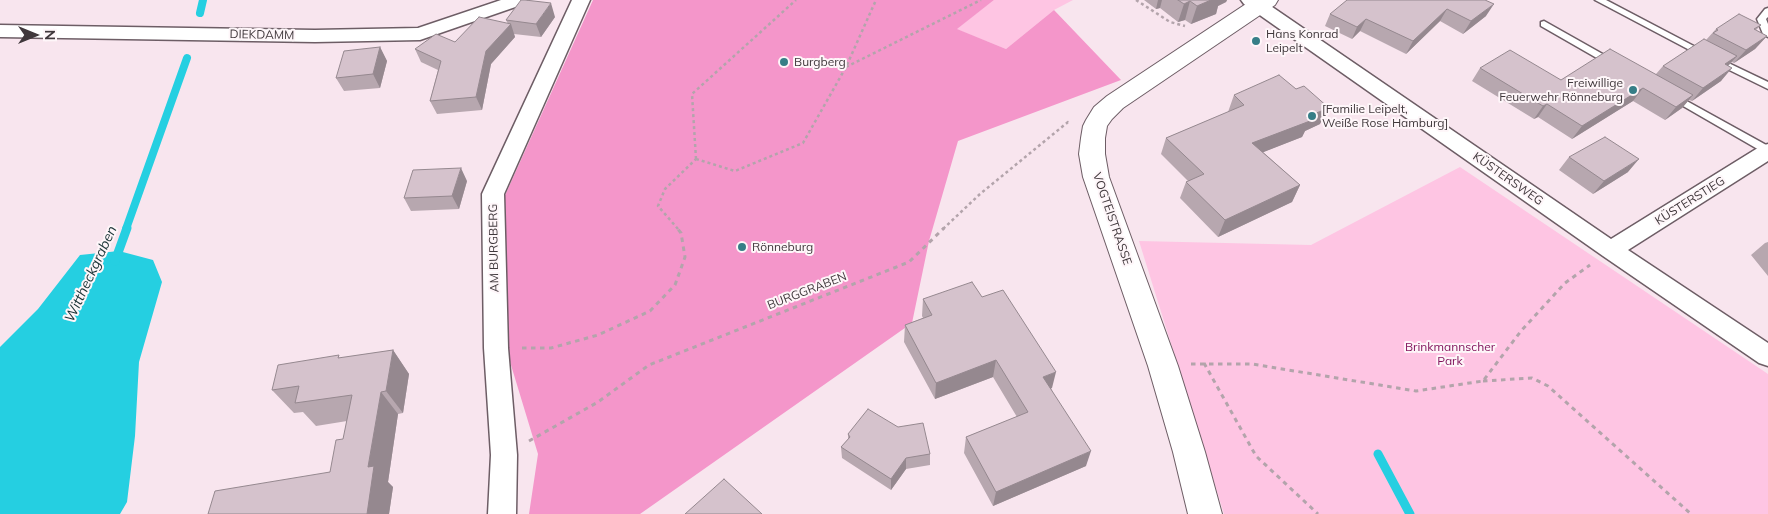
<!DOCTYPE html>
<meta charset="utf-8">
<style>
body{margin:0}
#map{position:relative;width:1768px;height:514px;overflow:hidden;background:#f8e5ee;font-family:Mulish,sans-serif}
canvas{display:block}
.north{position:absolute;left:10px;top:10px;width:50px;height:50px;-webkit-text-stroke:4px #fef6f9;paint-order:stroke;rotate:90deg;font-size:14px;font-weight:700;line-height:20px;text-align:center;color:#40383c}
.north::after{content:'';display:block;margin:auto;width:18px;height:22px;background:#40383c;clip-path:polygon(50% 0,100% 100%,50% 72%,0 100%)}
</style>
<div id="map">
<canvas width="1768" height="514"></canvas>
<div class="north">N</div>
</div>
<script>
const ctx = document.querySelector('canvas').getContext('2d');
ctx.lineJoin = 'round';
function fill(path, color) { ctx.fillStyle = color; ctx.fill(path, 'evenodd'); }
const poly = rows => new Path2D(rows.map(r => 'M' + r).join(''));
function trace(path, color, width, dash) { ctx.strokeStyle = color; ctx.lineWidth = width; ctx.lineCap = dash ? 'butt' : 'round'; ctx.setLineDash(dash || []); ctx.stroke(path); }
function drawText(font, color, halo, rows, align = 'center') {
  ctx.font = font + ' Mulish,sans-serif'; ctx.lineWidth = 4; ctx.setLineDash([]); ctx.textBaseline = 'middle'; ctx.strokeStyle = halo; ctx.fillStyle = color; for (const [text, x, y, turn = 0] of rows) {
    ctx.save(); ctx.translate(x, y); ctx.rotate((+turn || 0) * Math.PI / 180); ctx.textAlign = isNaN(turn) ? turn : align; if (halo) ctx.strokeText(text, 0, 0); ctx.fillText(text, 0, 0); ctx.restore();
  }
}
const green = poly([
 [994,0,1073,0,1054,10,1006,49,956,29],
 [1460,167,1768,374,1768,514,1224,514,1139,241,1311,245]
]);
const forest = poly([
 [593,0,994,0,957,29,1006,49,1054,10,1121,80,958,141,929,241,912,323,640,514,529,514,538,454,504,342,502,202]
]);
const water = poly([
 [119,251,153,260,162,282,139,362,135,436,127,502,120,514,0,514,0,347,38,309,80,255]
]);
const streamFar1 = poly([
 [200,13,203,0],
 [126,229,187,58]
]);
const stream = poly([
 [115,261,127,228],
 [1378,454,1410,514]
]);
const pathFar1 = poly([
 [1136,0,1170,22,1185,26],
 [846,67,981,0],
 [696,159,735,171,803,143,846,67,876,0],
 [696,159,692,94,796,0],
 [678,229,658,206,665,189,696,159],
 [943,229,980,194,1068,122,1070,123]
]);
const path = poly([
 [522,348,551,348,598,335,650,311,675,285,685,257,681,233,677,228],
 [1204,363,1256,456,1318,514],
 [1191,364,1252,364,1416,391,1483,381,1521,331,1565,283,1590,265],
 [1483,381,1532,378,1548,386,1691,514],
 [529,441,598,402,649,365,909,262,944,228]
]);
const service = poly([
 [1595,0,1606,0,1709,54,1707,56,1701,56,1595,0],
 [1768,8,1768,17,1766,19,1768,24,1768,37,1763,34,1757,19,1765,9,1768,8],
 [1544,21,1615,61,1617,63,1615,65,1609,65,1541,26,1541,22,1544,21],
 [1718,58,1768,82,1768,89,1715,63,1713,61,1718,58],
 [1674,94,1768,146,1768,155,1671,99,1669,97,1671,95,1674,94]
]);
const minor = poly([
 [501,0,527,0,524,4,420,40,315,42,0,37,0,25,315,30,418,28,501,0],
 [572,0,590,0,504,194,508,348,517,455,516,514,488,514,491,455,484,348,482,194,572,0],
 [1241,0,1262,0,1611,239,1761,146,1768,144,1768,161,1628,250,1768,343,1768,366,1759,363,1603,256,1244,4,1241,0]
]);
const tertiary = poly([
 [1252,0,1278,0,1275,5,1123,108,1112,119,1107,126,1105,138,1105,154,1109,177,1178,366,1205,452,1222,514,1188,514,1173,452,1148,366,1083,177,1079,154,1081,138,1083,126,1086,120,1094,107,1107,96,1252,0]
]);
const wall = poly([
 [1144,0,1227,0,1226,2,1218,6,1216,14,1191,24,1185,20,1178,22,1160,8,1156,9],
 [1485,0,1486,16,1463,34,1440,21,1406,54,1360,31,1352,39,1325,26,1330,14],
 [555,17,541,37,514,34,515,37,491,64,482,110,437,114,430,101,438,70,421,62,415,49,455,42,508,24,506,20],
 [1761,25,1756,30,1767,36,1755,49,1734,63,1732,62,1728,66,1721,81,1692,101,1689,100,1682,108,1665,120,1633,101,1572,139,1538,117,1534,119,1472,81,1480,68,1561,80,1656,74,1663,66,1706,40,1716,29],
 [380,47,387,61,380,88,344,91,336,78],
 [1234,95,1320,124,1305,131,1302,137,1263,152,1300,185,1292,202,1218,237,1180,198,1186,182,1188,181,1161,154,1166,138,1228,112],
 [1569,157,1628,172,1593,194,1559,170],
 [467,181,459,209,411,211,404,198],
 [1768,242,1768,276,1751,255,1765,243],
 [982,297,1052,388,1051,388,1086,466,993,506,964,453,966,437,1017,417,993,377,935,399,904,342,905,325,923,318,922,316,923,299],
 [393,350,409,374,403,413,398,414,388,482,393,487,389,514,208,514,330,472,343,439,347,421,316,426,303,412,294,413,272,390,341,358],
 [848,434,930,454,930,465,906,469,891,490,842,458,841,447,848,439]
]);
const shadedWall = poly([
 [1158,0,1162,0,1160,8,1156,9],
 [1211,0,1227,0,1226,2,1218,6,1216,14,1191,24,1197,6],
 [1190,1,1185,20,1178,22,1184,4],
 [551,3,555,17,541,37,536,24],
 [1494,4,1486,16,1463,34,1471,21],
 [1447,9,1440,21,1406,54,1413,41],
 [1366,19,1360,31,1352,39,1357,27],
 [511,24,515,37,491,64,482,110,476,97,486,51],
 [1767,36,1755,49,1734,63,1746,50],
 [380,47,387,61,380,88,373,74],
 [1737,56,1725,69,1725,64],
 [1732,68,1721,81,1692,101,1703,88],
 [1643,88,1633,101,1572,139,1582,126],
 [1693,95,1682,108,1665,120,1676,107],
 [1547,104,1538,117,1534,119,1543,106],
 [1329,108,1320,124,1305,131,1302,137,1246,159,1252,143,1306,117],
 [1639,159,1628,172,1593,194,1604,181],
 [461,168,467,181,459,209,452,196],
 [1300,185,1292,202,1218,237,1225,220],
 [393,350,409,374,403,413,386,391],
 [996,360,993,377,935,399,936,383],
 [1056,372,1052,388,1039,393,1043,377],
 [381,392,398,414,388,482,393,487,389,514,367,514,368,467],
 [1091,451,1086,466,993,506,996,492],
 [906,458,906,469,891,490,891,479]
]);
const building = poly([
 [521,0,525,0,551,3,536,24,506,20,521,0],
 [1178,0,1211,0,1197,6,1190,1,1184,4,1178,0],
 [1347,0,1485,0,1494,4,1471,21,1447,9,1413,41,1366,19,1357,27,1330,14,1347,0],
 [1739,14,1761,25,1754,29,1767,36,1746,50,1713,33,1718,30,1716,29,1739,14],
 [479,17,511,24,486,51,476,97,430,101,441,61,415,49,436,34,455,42,479,17],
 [1704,39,1737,56,1725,64,1732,68,1703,88,1663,66,1704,39],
 [380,47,373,74,336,78,344,51,380,47],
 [1610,49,1693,95,1676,107,1643,88,1582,126,1547,104,1543,106,1480,68,1510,50,1561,80,1610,49],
 [1279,75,1296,89,1304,86,1329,108,1306,117,1310,121,1252,143,1300,185,1225,220,1186,182,1204,174,1166,138,1244,105,1234,95,1279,75],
 [1605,137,1639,159,1604,181,1569,157,1605,137],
 [461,168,452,196,404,198,413,170,461,168],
 [972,282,982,297,1003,290,1056,372,1043,377,1091,451,996,492,966,437,1028,412,996,360,936,383,905,325,932,315,923,299,972,282],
 [393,350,386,391,381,392,368,467,374,466,367,514,208,514,215,491,330,472,336,440,343,439,352,395,295,403,299,386,272,390,278,365,339,355,338,358,393,350],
 [868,409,898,427,923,423,930,454,906,458,891,479,841,447,850,437,848,434,868,409],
 [724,479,762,514,685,514,724,479]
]);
const markers = [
 [1256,41,5,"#367e87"],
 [784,62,5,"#367e87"],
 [1633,90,5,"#367e87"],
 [1312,116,5,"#367e87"],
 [742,247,5,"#367e87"]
];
const poiNames = [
 ["Hans Konrad",1266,34],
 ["Leipelt",1266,48],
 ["Burgberg",794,62],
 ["Freiwillige",1623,83,"right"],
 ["Feuerwehr Rönneburg",1623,97,"right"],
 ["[Familie Leipelt,",1322,109],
 ["Weiße Rose Hamburg]",1322,123],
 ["Rönneburg",752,247]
];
const streetNames = [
 ["DIEKDAMM",262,35,1],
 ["KÜSTERSWEG",1508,179,35],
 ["KÜSTERSTIEG",1690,201,-32],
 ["VOGTEISTRASSE",1112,219,71],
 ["AM BURGBERG",494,248,-91],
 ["BURGGRABEN",807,291,-21]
];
const parkNames = [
 ["Brinkmannscher",1450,347],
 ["Park",1450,361]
];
const waterNames = [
 ["Wittheckgraben",91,274,-65]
];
fill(green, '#fec5e3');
fill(forest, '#f496ca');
fill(water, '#25cfe1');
trace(streamFar1, '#25cfe1', 8);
trace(stream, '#25cfe1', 9);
trace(service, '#6d5d65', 3);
trace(minor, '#6d5d65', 3);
trace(tertiary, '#6d5d65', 2);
trace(pathFar1, '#b3a4ab', 2.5, [3, 3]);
trace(path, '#b3a4ab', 3, [4.5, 4.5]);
fill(service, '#fff');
fill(minor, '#fff');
fill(tertiary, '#fff');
fill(wall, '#b7a7af');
fill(shadedWall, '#95888f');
fill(building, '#d5c2cc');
trace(building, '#95888f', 1);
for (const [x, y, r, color] of markers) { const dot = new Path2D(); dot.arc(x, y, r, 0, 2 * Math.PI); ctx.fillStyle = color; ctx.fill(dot); trace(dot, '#fef6f9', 2); }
drawText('12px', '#40383c', '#fef6f9', poiNames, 'left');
drawText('12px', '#40383c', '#fef6f9', streetNames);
drawText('12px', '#7f105a', '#fef6f9', parkNames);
drawText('italic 14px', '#1a3336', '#fef6f9', waterNames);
</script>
